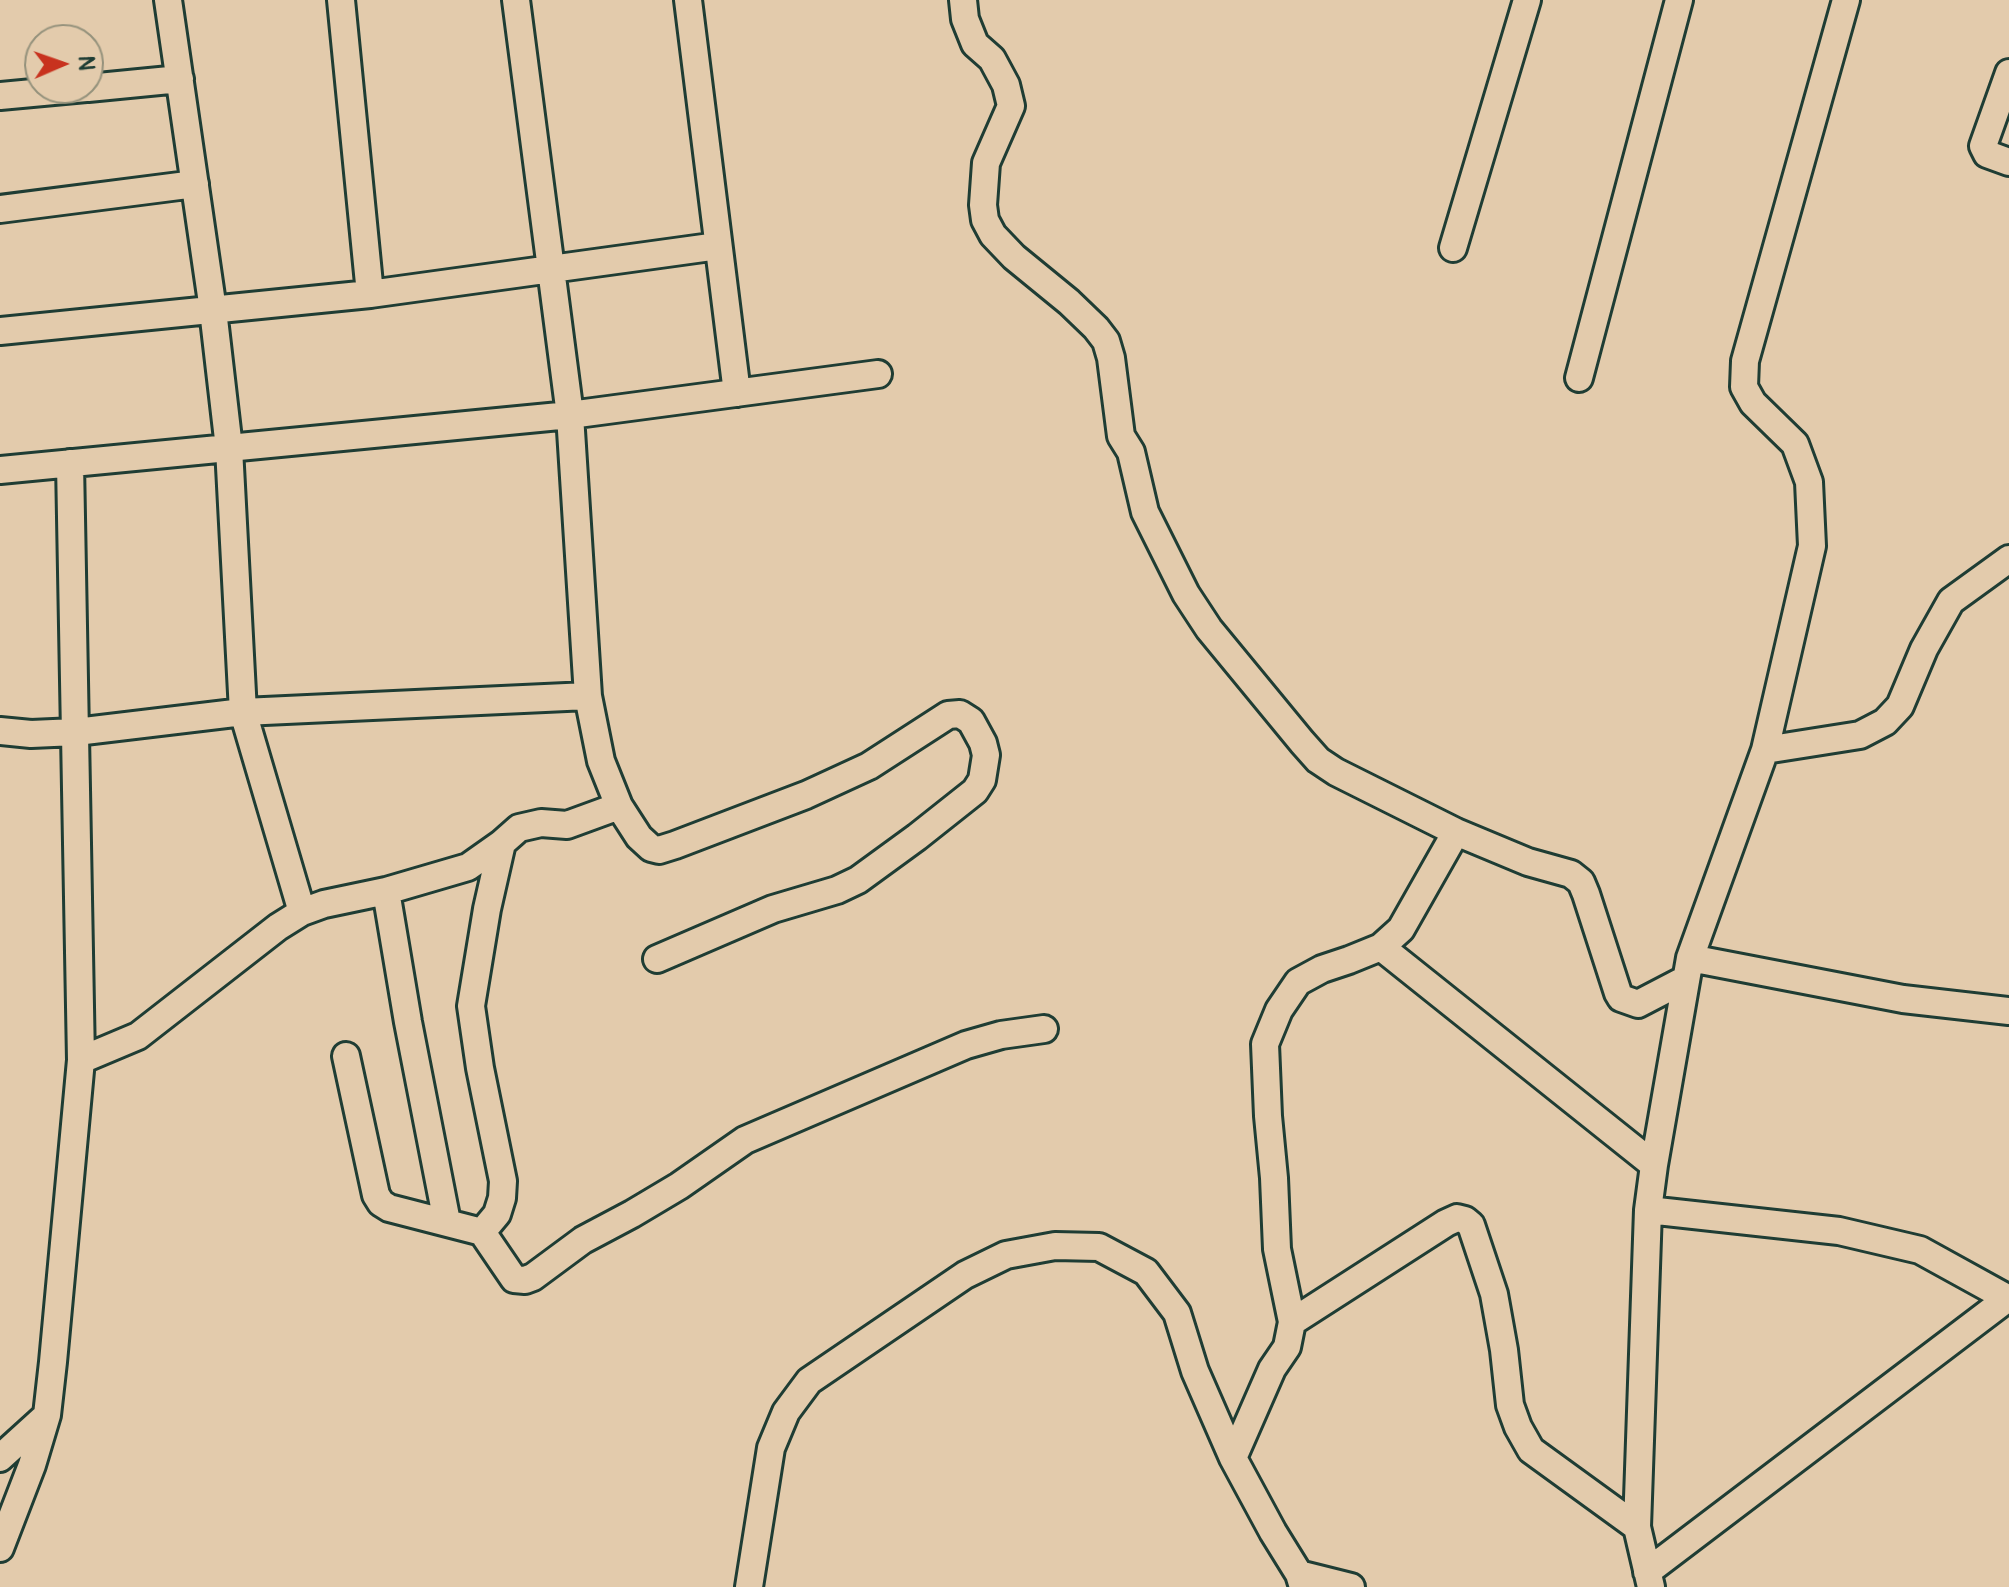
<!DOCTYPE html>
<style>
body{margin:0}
#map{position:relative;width:2009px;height:1587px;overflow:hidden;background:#e3cbac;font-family:Pangolin,sans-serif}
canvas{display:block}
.north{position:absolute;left:24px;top:24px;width:80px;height:80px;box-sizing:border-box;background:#e3cbac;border:2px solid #95927c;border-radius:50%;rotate:88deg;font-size:22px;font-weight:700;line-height:32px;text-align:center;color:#1f3d34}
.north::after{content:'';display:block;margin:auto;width:28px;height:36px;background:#c8321e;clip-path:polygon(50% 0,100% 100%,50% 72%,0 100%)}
</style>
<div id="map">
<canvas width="2009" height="1587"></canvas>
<div class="north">N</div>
</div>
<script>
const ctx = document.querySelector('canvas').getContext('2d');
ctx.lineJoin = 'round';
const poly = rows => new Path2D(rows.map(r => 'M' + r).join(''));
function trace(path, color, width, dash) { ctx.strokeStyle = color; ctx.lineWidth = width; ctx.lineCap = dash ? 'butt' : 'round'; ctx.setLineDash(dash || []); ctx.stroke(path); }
const minor = poly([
 [168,0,213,310,229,448,243,712,302,912],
 [341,0,370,294],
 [516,0,570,415,588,696,601,761,619,806,639,837,651,848,659,850,675,845,806,795,869,766,948,715,960,714,971,721,983,743,986,755,982,780,975,791,917,837,858,880,837,890,773,909,657,959],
 [688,0,737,393],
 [963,0,965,19,975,44,992,59,1006,85,1011,106,986,163,983,205,985,220,993,235,1014,257,1069,302,1096,328,1106,341,1111,358,1121,436,1131,452,1145,512,1186,594,1209,629,1302,742,1318,760,1336,772,1456,832,1528,862,1571,874,1581,882,1586,894,1618,993,1621,998,1638,1004,1686,979],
 [2009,73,1983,146,1987,154,2009,162],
 [88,88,180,79],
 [0,96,86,88],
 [0,209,195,184],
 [1453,248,1527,0],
 [0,331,370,294,718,246],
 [1579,378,1679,0],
 [0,470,570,415,878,374],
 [0,731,31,734,76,732,243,712,588,696],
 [1765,750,1860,735,1885,722,1900,706,1924,649,1951,601,2009,559],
 [386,891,408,1022,447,1222],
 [1381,947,1654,1165],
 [1690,958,1903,999,2009,1011],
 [346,1056,376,1195,381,1203,389,1208,482,1232,514,1279,525,1280,533,1277,583,1240,632,1214,679,1186,745,1140,966,1045,1001,1035,1044,1029],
 [81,1060,138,1036,278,927,302,912,324,904,386,891,468,867,502,843,519,828,541,823,567,825,619,806],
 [1648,1210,1839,1231,1920,1250,2009,1299],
 [482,1232,497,1214,502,1198,503,1181,480,1068,471,1006,487,909,502,843],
 [1292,1322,1446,1223,1457,1218,1465,1220,1471,1225,1494,1294,1504,1350,1510,1405,1518,1427,1531,1450,1637,1527],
 [0,1458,45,1417],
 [1233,1458,1272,1369,1287,1347,1292,1322,1277,1249,1274,1178,1268,1116,1265,1044,1279,1010,1298,982,1322,969,1349,960,1381,947,1401,929,1456,832],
 [0,1548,32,1465,47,1415,53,1362,81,1060,70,463],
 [1647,1572,2008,1298],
 [1299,1574,1351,1587],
 [749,1587,771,1448,786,1412,809,1381,965,1275,1006,1255,1055,1246,1099,1247,1146,1272,1177,1313,1195,1371,1233,1458,1273,1532,1299,1574,1303,1587],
 [1651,1587,1637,1527,1648,1210,1654,1165,1690,958,1765,750,1812,546,1809,482,1795,444,1753,403,1744,387,1745,361,1846,0]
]);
trace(minor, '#1f3d34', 32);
trace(minor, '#e3cbac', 26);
</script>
